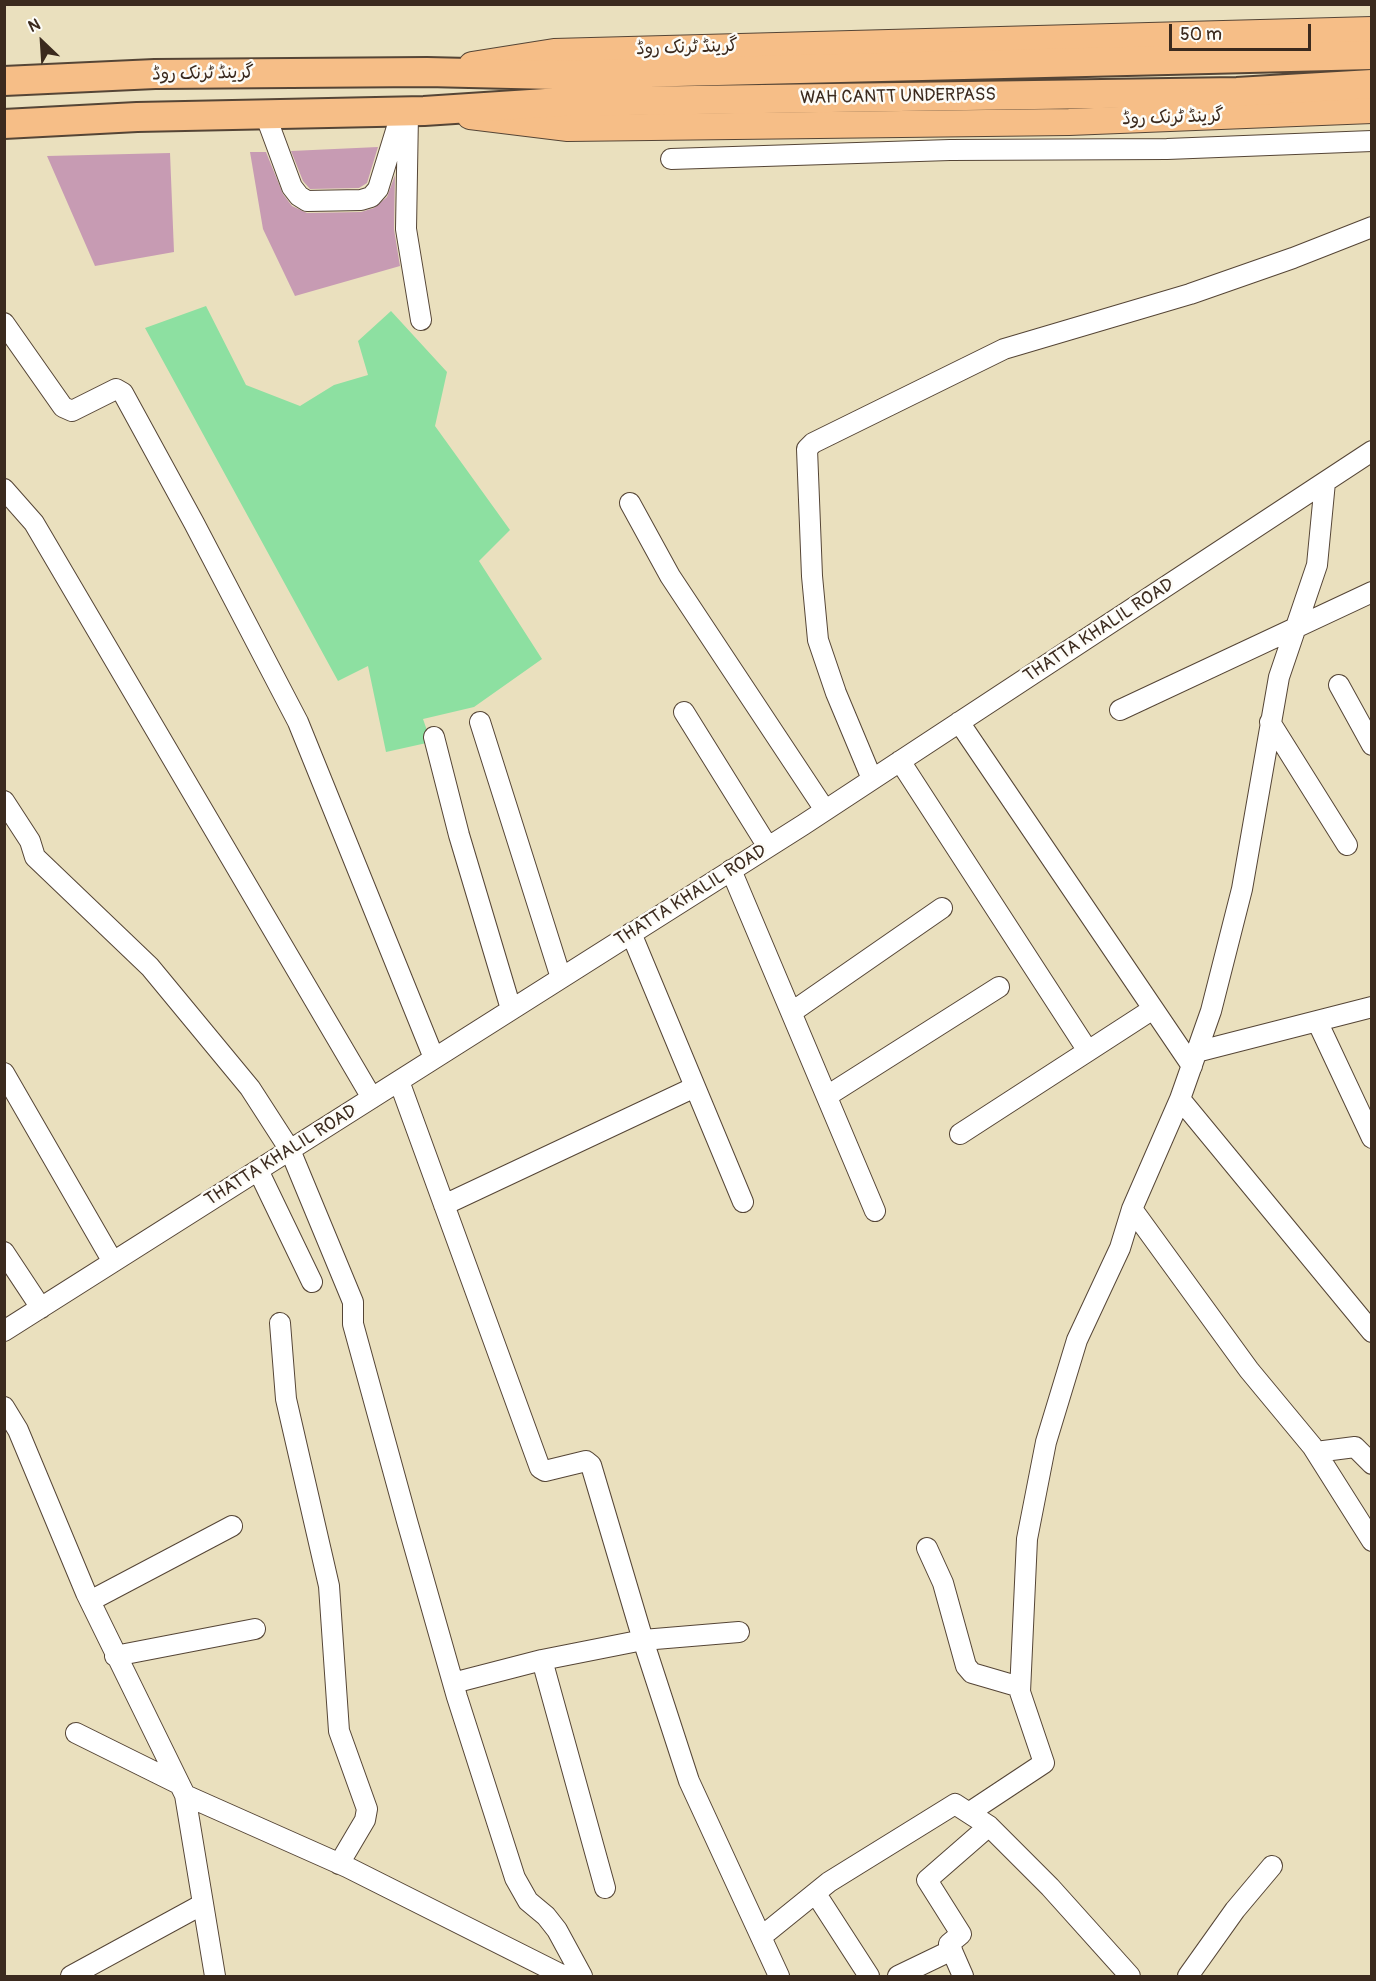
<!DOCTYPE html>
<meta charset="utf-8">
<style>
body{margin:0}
#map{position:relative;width:1376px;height:1981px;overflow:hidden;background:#eae0be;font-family:Pangolin,sans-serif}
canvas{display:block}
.frame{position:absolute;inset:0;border:6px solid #3b2a1e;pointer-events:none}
.north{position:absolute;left:12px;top:12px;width:60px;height:60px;-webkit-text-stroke:4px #fdfcf7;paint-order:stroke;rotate:335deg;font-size:16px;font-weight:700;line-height:24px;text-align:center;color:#3b2a1e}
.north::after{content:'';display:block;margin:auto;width:21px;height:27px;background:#3b2a1e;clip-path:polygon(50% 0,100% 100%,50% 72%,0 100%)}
.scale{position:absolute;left:1169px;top:24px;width:142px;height:27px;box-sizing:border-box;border:3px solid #3b2a1e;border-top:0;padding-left:8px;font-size:18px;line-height:21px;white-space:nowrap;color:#3b2a1e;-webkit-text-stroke:4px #fdfcf7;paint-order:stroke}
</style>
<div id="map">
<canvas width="1376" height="1981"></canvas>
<div class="frame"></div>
<div class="north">N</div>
<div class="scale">50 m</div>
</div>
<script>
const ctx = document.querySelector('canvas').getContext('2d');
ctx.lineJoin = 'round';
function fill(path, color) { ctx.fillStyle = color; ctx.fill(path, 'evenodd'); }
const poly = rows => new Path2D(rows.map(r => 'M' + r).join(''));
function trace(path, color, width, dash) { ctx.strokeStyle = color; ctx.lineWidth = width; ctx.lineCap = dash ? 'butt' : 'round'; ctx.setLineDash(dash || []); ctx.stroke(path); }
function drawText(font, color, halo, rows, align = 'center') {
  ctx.font = font + ' Pangolin,"Playpen Sans Arabic",sans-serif'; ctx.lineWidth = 5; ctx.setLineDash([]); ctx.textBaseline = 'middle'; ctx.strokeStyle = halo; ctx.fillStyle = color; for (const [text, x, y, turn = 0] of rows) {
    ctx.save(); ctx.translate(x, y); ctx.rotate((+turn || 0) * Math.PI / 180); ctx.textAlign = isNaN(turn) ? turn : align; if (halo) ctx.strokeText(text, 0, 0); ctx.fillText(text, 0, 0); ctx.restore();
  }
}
const green = poly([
 [206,306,246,385,300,406,334,385,368,375,358,341,391,311,447,372,435,426,510,530,479,561,542,659,474,707,423,719,431,742,386,752,368,666,338,681,145,328]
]);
const building = poly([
 [378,147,367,183,359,188,310,189,303,181,291,151],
 [250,152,266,152,283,194,292,206,307,213,361,212,374,208,387,197,395,175,394,229,400,266,295,296,263,229],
 [170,153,174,252,95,266,47,156]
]);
const minor = poly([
 [265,114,292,187,299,196,307,201,361,200,371,197,378,189,402,111],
 [408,114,406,229,421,320],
 [671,159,950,150,1167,149,1372,141],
 [4,323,63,407,72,411,116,389,123,393,194,523,298,722,434,1058],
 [4,489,34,523,372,1098],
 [630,503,670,576,825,810],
 [1339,685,1372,745],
 [1120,710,1372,592],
 [684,712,768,847],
 [480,722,561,978],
 [959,722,1192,1066],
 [1270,722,1347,845],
 [434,737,459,835,511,1009],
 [900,761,1088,1051],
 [872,779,836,693,818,640,812,576,807,449,813,443,1004,349,1190,294,1293,258,1372,227],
 [4,801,30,841,35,857,150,967,250,1088,290,1150,353,1302,353,1324,407,1521,457,1697,515,1878,528,1901,546,1916,557,1930,582,1976],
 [731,870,875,1211],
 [631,933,743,1202],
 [792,1012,942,908],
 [1317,1021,1372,1138],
 [1196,1052,1372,1007],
 [4,1073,113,1262],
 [399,1081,540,1468,545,1471,586,1461,591,1465,643,1640,689,1781,779,1976],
 [827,1096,999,987],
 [1180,1099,1372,1332],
 [960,1134,1153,1009],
 [258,1170,312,1282],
 [444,1205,695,1087],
 [1132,1209,1249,1370,1312,1446,1372,1541],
 [4,1252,41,1308],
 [280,1323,286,1399,329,1586,339,1731,367,1809,365,1820,339,1864],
 [4,1331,803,825,1372,451],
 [4,1407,18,1430,86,1593,185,1795,347,1867,564,1976],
 [1316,1452,1355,1447,1372,1464],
 [927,1548,943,1583,966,1666,972,1673,1020,1687],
 [90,1601,232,1526],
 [115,1656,255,1629],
 [542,1660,605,1888],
 [453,1683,542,1660,643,1640,739,1632],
 [76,1733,179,1784],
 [185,1795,215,1976],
 [970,1812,1044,1763,1020,1692,1027,1539,1046,1442,1077,1340,1120,1248,1132,1209,1180,1099,1211,1011,1242,889,1279,677,1317,565,1325,482],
 [816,1894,869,1976],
 [761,1937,829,1882,955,1804,989,1826,1050,1887,1130,1976],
 [71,1976,203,1904],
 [898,1976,952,1950],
 [963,1976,949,1944,961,1934,927,1880,989,1826],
 [1188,1976,1235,1910,1272,1866]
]);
const major = poly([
 [472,65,554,52,1372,30],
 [470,116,568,128,1069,122,1372,110]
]);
const highway = poly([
 [4,81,155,74,427,72,554,75,1372,55],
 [4,124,137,117,424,111,561,102,1237,92,1372,84]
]);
const streetNames = [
 ["گرینڈ ٹرنک روڈ",687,48,-2],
 ["گرینڈ ٹرنک روڈ",203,74,-1],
 ["WAH CANTT UNDERPASS",898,97,-1],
 ["گرینڈ ٹرنک روڈ",1173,118,-2],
 ["THATTA KHALIL ROAD",1099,631,-33],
 ["THATTA KHALIL ROAD",691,896,-32],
 ["THATTA KHALIL ROAD",281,1156,-32]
];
fill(green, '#8de0a1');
fill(building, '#c79bb3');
trace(minor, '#554536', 22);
trace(major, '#554536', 28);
trace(highway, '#554536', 32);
trace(minor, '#fff', 20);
trace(major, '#f6be87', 26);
trace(highway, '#f6be87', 28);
drawText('18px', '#3b2a1e', '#fdfcf7', streetNames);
</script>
